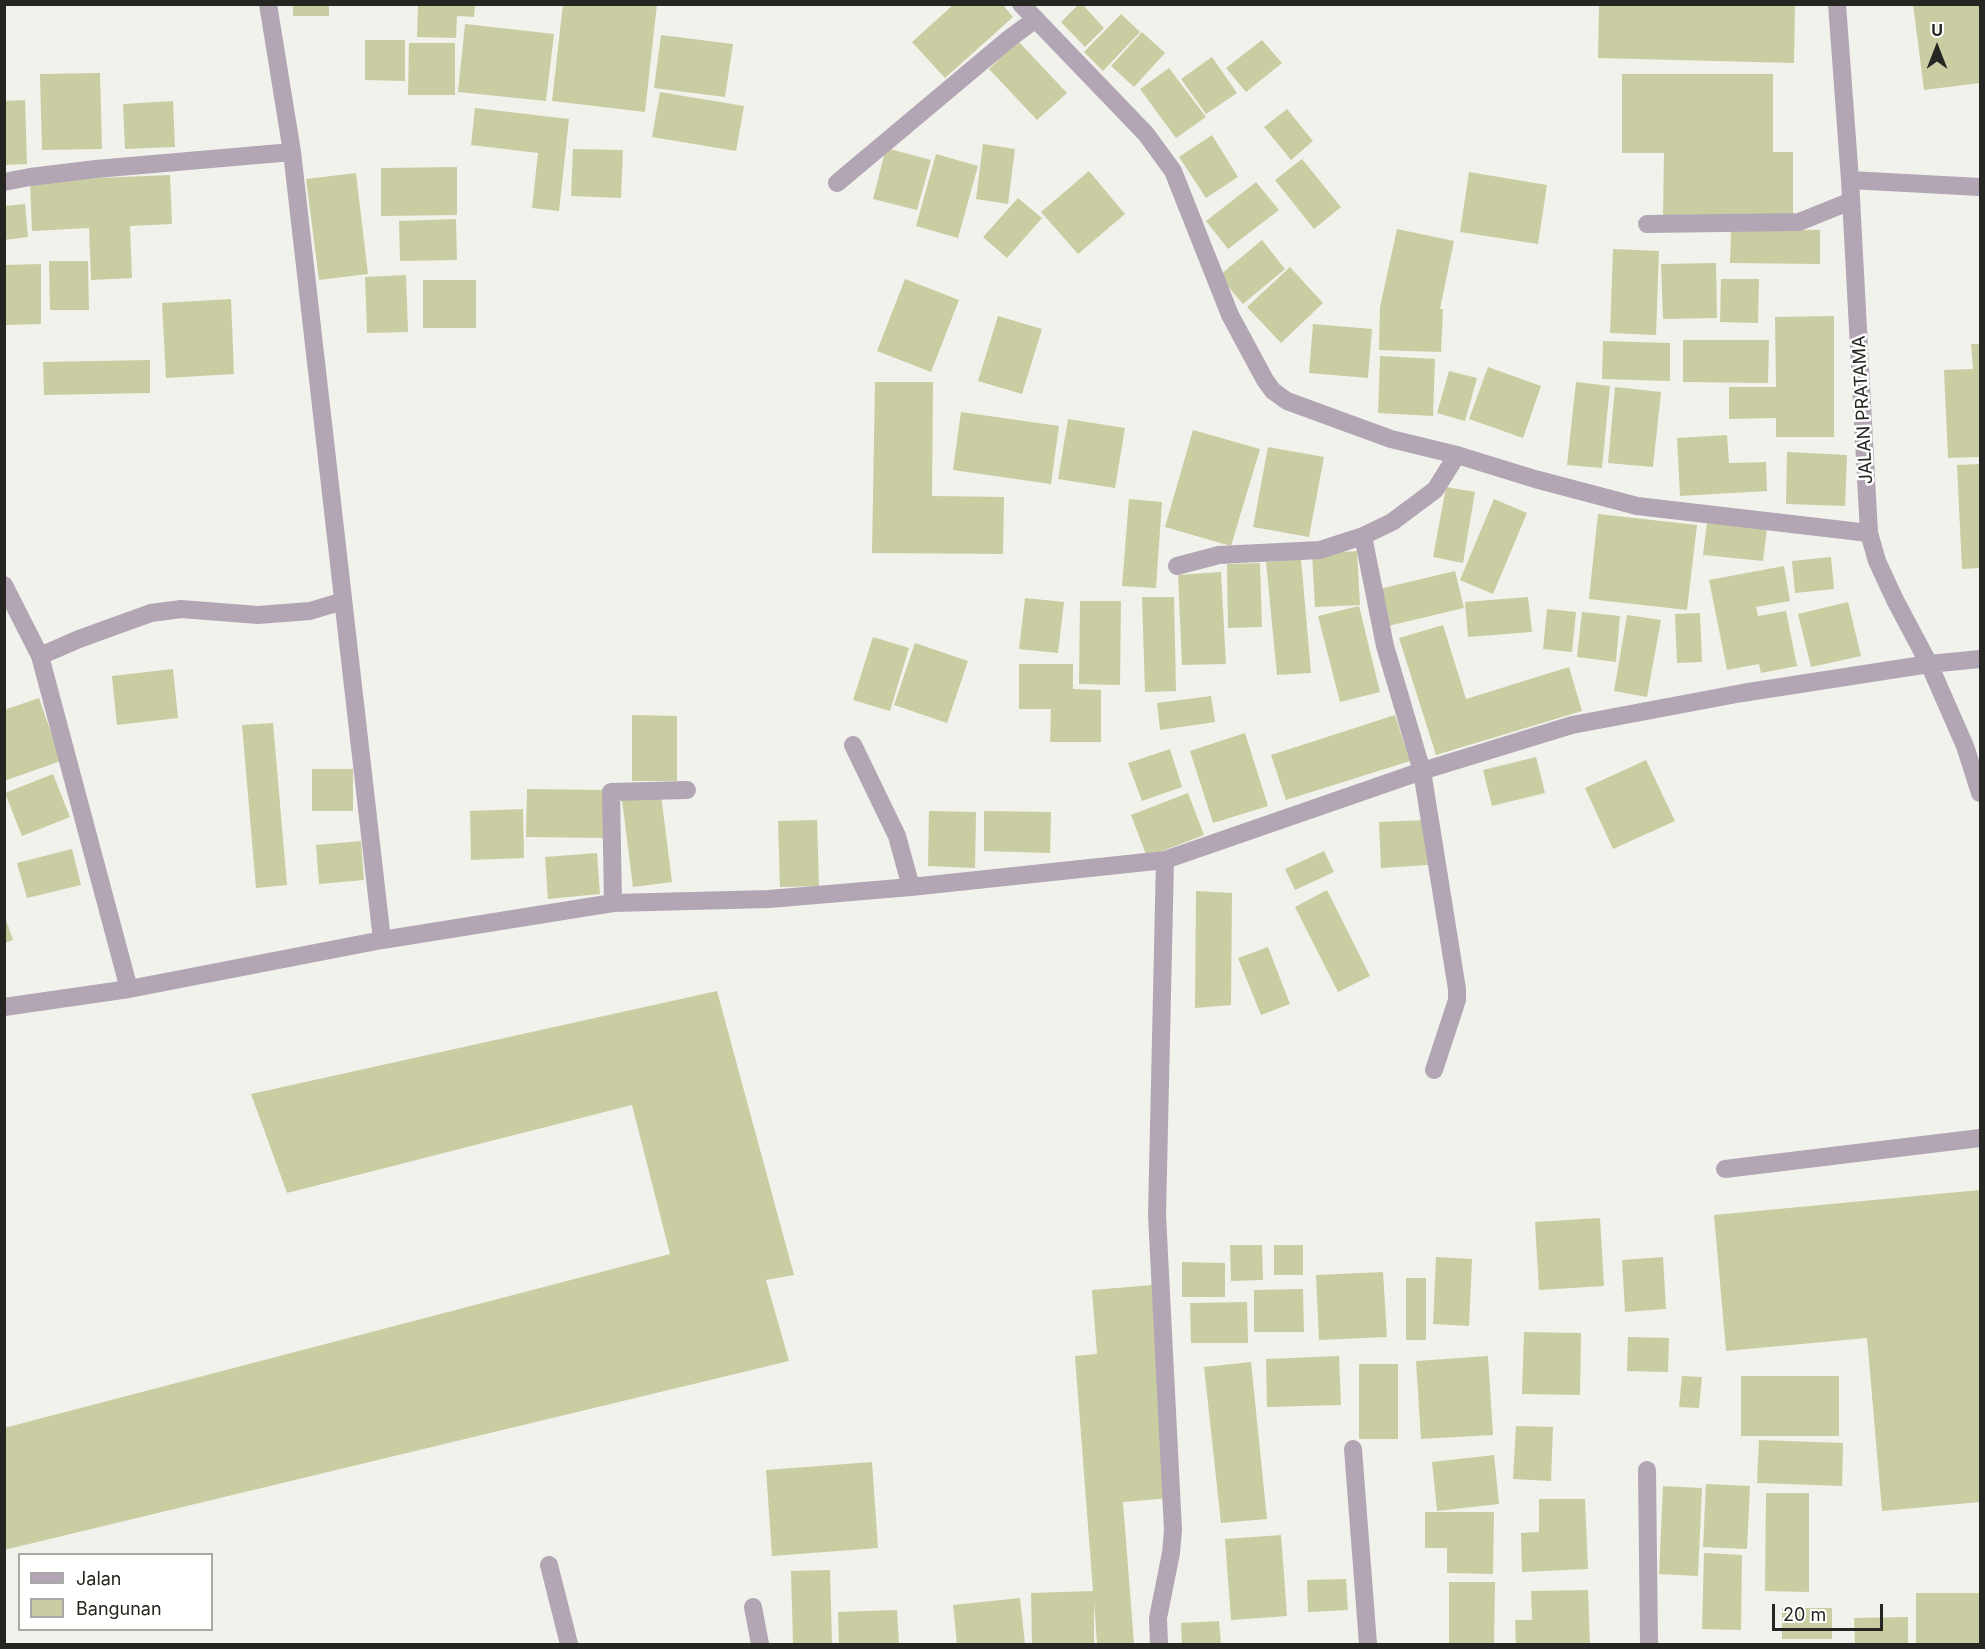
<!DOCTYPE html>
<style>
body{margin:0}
#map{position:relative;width:1985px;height:1649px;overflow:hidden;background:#f1f2eb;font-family:Inter,sans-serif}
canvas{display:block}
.frame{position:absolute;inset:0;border:6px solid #252522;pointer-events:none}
.legend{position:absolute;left:18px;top:1553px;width:195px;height:78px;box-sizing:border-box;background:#fffffe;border:2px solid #a8a8a6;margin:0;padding:8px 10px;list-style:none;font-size:18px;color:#252522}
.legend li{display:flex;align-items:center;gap:12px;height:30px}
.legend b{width:30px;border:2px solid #a8a8a6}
.north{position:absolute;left:1907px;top:18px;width:60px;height:60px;-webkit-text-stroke:4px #fffffe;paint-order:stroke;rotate:0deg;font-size:16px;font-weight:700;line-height:24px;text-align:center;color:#252522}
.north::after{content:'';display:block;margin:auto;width:21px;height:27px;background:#252522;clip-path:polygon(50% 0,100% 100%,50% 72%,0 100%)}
.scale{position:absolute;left:1772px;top:1604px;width:111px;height:27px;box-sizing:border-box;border:3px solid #252522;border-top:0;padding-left:8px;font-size:18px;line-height:21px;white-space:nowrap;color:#252522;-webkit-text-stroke:4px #fffffe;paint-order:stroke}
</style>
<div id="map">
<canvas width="1985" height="1649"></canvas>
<div class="frame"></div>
<ul class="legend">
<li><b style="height:8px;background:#b2a6b5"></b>Jalan</li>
<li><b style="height:16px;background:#cacda2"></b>Bangunan</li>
</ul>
<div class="north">U</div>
<div class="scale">20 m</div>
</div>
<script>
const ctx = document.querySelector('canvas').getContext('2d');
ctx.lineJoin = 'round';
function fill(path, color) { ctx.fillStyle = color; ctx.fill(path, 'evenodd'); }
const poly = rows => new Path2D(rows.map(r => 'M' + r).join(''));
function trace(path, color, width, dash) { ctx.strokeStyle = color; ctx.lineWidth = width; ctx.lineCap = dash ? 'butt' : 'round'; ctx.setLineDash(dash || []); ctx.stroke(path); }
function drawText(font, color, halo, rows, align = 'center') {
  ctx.font = font + ' Inter,sans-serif'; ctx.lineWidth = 5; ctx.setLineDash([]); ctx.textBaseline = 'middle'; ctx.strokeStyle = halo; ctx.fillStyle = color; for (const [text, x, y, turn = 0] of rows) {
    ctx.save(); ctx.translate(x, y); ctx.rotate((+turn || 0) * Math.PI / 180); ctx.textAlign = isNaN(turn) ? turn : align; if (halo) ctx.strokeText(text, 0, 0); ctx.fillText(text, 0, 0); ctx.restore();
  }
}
const building = poly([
 [293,4,329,4,329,16,293,16],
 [418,4,475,4,474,17,457,16,456,38,417,37],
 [563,4,657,4,645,112,552,101],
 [954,4,1002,4,1013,17,945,78,912,42],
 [1079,4,1082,4,1104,28,1085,47,1061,22],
 [1599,4,1795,4,1794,63,1598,58],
 [1913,4,1980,4,1980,83,1924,90],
 [1121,14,1140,32,1103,71,1084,52],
 [465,24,554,34,546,101,458,92],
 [1142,32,1165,53,1134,87,1111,66],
 [661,35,733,44,725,97,654,88],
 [365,40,405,40,405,81,365,80],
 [1262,40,1282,63,1246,92,1226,68],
 [1018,41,1067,93,1037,120,989,69],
 [409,43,455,43,455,95,408,95],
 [1212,57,1237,93,1206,114,1181,79],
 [1169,68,1206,117,1176,138,1140,89],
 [100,73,102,149,42,150,40,74],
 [1622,74,1773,74,1773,152,1793,152,1793,217,1663,217,1664,153,1622,153],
 [660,92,744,106,736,151,652,137],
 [25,100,27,164,4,165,4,101],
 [173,101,175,147,125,149,123,104],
 [475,108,569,119,559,211,532,208,538,153,471,145],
 [1287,109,1313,141,1291,160,1264,127],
 [1212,135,1238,177,1206,198,1179,157],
 [983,144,1015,149,1008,204,976,199],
 [886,148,931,160,917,210,873,199],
 [573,149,623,150,621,198,571,196],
 [936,154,978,166,958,238,916,226],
 [1302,159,1341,207,1314,229,1275,180],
 [457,167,457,215,381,216,381,168],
 [1089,171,1125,214,1078,254,1041,212],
 [1469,172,1547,185,1538,244,1460,232],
 [356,173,368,274,319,280,306,179],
 [170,175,172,224,130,226,132,278,91,280,89,228,32,231,30,181],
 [1256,182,1279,210,1228,249,1206,221],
 [1018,198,1042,218,1007,258,983,237],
 [25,204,28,237,4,240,4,206],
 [456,219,457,260,400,261,399,221],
 [1397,229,1454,241,1440,309,1443,309,1441,352,1379,350,1380,307],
 [1731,229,1820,230,1820,264,1730,263],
 [1262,240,1285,269,1243,304,1219,276],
 [1613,249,1659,251,1656,335,1610,333],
 [49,261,88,261,89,310,50,310],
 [1716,263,1717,318,1663,319,1661,264],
 [41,264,41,324,4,325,4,265],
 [1290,267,1323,303,1281,343,1247,307],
 [406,275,408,332,367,333,365,277],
 [905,279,959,300,931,372,877,351],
 [1721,279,1759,279,1758,323,1720,322],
 [423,280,476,280,476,328,423,328],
 [231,299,234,374,166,378,162,303],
 [998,316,1042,329,1022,394,978,381],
 [1834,316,1834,437,1776,437,1776,418,1729,419,1729,387,1776,387,1775,317],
 [1313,324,1372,329,1368,378,1309,373],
 [1683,340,1769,340,1768,383,1683,382],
 [1603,341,1670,343,1670,381,1602,379],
 [1971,344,1980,344,1980,457,1948,458,1944,370,1973,369],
 [1380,356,1435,359,1433,416,1378,413],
 [150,360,150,393,44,395,43,362],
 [1488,367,1541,386,1523,438,1469,419],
 [1449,371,1477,378,1465,421,1437,413],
 [875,382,933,382,932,496,1004,497,1003,554,872,553],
 [1576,382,1610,386,1602,468,1567,465],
 [1615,387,1661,392,1653,467,1608,463],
 [961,412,1059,426,1051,484,953,470],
 [1068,419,1125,428,1115,488,1058,479],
 [1193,430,1260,449,1231,546,1165,527],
 [1727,435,1729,463,1766,462,1767,491,1680,496,1677,438],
 [1268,447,1324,457,1309,537,1253,527],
 [1787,452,1847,455,1845,506,1786,504],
 [1980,464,1980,568,1962,569,1957,465],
 [1446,487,1475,492,1463,563,1433,557],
 [1129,499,1162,502,1156,588,1122,586],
 [1494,499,1527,513,1493,594,1460,580],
 [1598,514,1697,525,1687,610,1589,599],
 [1707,522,1767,528,1763,561,1703,555],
 [1357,551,1360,605,1315,607,1312,554],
 [1831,557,1834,589,1795,593,1792,561],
 [1301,559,1311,673,1277,675,1266,562],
 [1260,563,1262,627,1228,628,1227,564],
 [1784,566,1790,601,1756,607,1758,616,1786,611,1797,666,1761,673,1759,664,1727,670,1709,580],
 [1455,571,1464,608,1388,626,1379,589],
 [1221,572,1226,664,1182,665,1178,575],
 [1142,597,1174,597,1176,691,1145,692],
 [1528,597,1532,632,1468,637,1465,602],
 [1025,598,1064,602,1058,653,1019,649],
 [1080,601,1121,601,1120,685,1079,684],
 [1848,602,1861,656,1811,667,1798,614],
 [1359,606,1380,692,1340,702,1318,616],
 [1547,609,1576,612,1572,652,1543,649],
 [1582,612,1620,616,1616,662,1577,657],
 [1700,613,1702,662,1677,663,1675,614],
 [1627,615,1661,620,1647,697,1614,691],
 [1443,625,1466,699,1569,667,1582,711,1436,755,1399,638],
 [873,637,909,648,890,711,853,700],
 [915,643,968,661,947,723,894,705],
 [1019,664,1073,664,1073,689,1101,690,1101,742,1050,742,1051,709,1019,709],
 [173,669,178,718,117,725,112,676],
 [1211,696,1215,722,1160,730,1157,703],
 [39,698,61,761,4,781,4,710],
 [632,715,677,716,677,781,632,781],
 [1395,715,1410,761,1286,800,1271,755],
 [273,723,287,885,256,888,242,725],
 [1245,733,1268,806,1213,823,1190,751],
 [1170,749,1182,787,1142,801,1128,763],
 [1536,757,1545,793,1492,806,1483,770],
 [1646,760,1675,821,1613,849,1585,788],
 [312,769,353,769,353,811,312,811],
 [53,774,70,817,22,836,5,793],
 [527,789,605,790,605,838,526,837],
 [1188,793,1204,835,1147,857,1131,815],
 [661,795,672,882,633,887,622,800],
 [523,809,524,858,471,860,470,811],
 [929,811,976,812,975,868,928,866],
 [984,811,1051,812,1050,853,984,851],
 [817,820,819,886,780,887,778,821],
 [1426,820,1428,865,1381,868,1379,822],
 [361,841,364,880,319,884,316,845],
 [72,849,81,885,27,898,17,863],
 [1324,851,1334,872,1295,890,1285,869],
 [597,853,600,894,548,899,545,857],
 [1327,890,1370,976,1338,992,1295,907],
 [1196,891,1232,893,1231,1005,1195,1008],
 [5,917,13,940,5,943],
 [1268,947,1290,1004,1261,1015,1238,958],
 [717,991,794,1275,766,1280,789,1361,4,1550,4,1428,670,1254,632,1105,287,1193,251,1094],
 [1980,1190,1980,1502,1882,1511,1867,1338,1726,1351,1714,1215],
 [1600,1218,1604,1286,1539,1290,1535,1222],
 [1230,1245,1262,1245,1263,1280,1231,1281],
 [1274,1245,1303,1245,1303,1275,1274,1275],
 [1436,1257,1472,1259,1469,1326,1433,1324],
 [1663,1257,1666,1309,1625,1312,1622,1260],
 [1182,1262,1225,1263,1225,1297,1182,1297],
 [1383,1272,1387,1337,1319,1340,1316,1275],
 [1406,1278,1426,1278,1426,1340,1406,1340],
 [1153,1285,1170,1498,1123,1502,1134,1644,1097,1644,1094,1600,1094,1644,1032,1644,1031,1593,1093,1591,1075,1356,1097,1354,1092,1290],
 [1303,1289,1304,1332,1254,1332,1254,1290],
 [1247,1302,1248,1343,1191,1343,1190,1303],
 [1524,1332,1581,1333,1580,1395,1522,1394],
 [1628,1337,1669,1338,1668,1372,1627,1371],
 [1339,1356,1341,1405,1267,1407,1266,1359],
 [1488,1356,1493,1435,1421,1439,1416,1361],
 [1251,1362,1267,1519,1221,1523,1204,1367],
 [1359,1364,1398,1364,1398,1439,1359,1439],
 [1682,1376,1702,1377,1699,1408,1679,1407],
 [1741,1376,1839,1376,1839,1436,1741,1436],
 [1516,1426,1553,1427,1551,1481,1513,1479],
 [1759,1440,1843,1443,1842,1486,1757,1483],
 [1494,1455,1499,1504,1437,1511,1432,1462],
 [872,1462,878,1548,772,1556,766,1470],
 [1706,1484,1750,1486,1747,1549,1703,1547],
 [1663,1486,1702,1488,1698,1576,1659,1574],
 [1766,1493,1809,1493,1809,1592,1765,1591],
 [1539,1499,1585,1499,1588,1569,1522,1572,1521,1533,1539,1532],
 [1425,1512,1494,1512,1493,1574,1447,1573,1447,1548,1425,1548],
 [1281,1535,1287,1616,1231,1620,1225,1539],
 [1704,1553,1742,1555,1741,1630,1702,1629],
 [830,1570,832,1644,793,1644,791,1571],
 [1346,1579,1348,1610,1308,1612,1307,1580],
 [1449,1582,1495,1582,1494,1644,1449,1644],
 [1588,1590,1590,1644,1516,1644,1515,1620,1532,1620,1531,1591],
 [1916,1593,1980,1593,1980,1644,1916,1644],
 [1020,1598,1025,1644,957,1644,953,1605],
 [1782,1608,1832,1608,1832,1639,1782,1639],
 [897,1610,899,1644,839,1644,838,1612],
 [1908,1617,1908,1644,1855,1644,1854,1618],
 [1219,1621,1221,1644,1182,1644,1181,1623]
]);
const minor = poly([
 [268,4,292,152,382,940],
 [1021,4,1146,134,1173,171,1230,315,1265,380,1273,391,1287,401,1391,439,1457,455,1535,479,1637,506,1869,533],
 [1837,4,1850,180,1869,533,1877,561,1895,600,1929,664,1965,746,1980,793],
 [1850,180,1980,187],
 [4,182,30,177,96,169,292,152],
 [837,183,1010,38,1036,19],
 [1647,224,1799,222,1851,201],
 [1363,536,1385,646,1422,771,1457,989,1457,1000,1434,1070],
 [1177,566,1219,555,1320,550,1363,536,1392,522,1435,490,1457,455],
 [4,585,40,656,129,989],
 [40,656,79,639,151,613,181,609,258,615,310,611,343,601],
 [853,745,897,836,911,887],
 [613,903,611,792,687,790],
 [4,1007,129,989,382,940,613,903,769,899,911,887,1165,860,1422,771,1572,725,1742,693,1929,664,1980,659],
 [1725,1169,1980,1138],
 [1353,1449,1368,1644],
 [1647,1470,1649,1644],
 [549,1565,569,1644],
 [753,1607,760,1644],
 [1159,1644,1158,1618,1171,1553,1173,1530,1157,1215,1165,860]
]);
const streetNames = [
 ["JALAN PRATAMA",1863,410,-93]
];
fill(building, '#cacda2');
trace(minor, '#b2a6b5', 18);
drawText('18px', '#252522', '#fffffe', streetNames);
</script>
